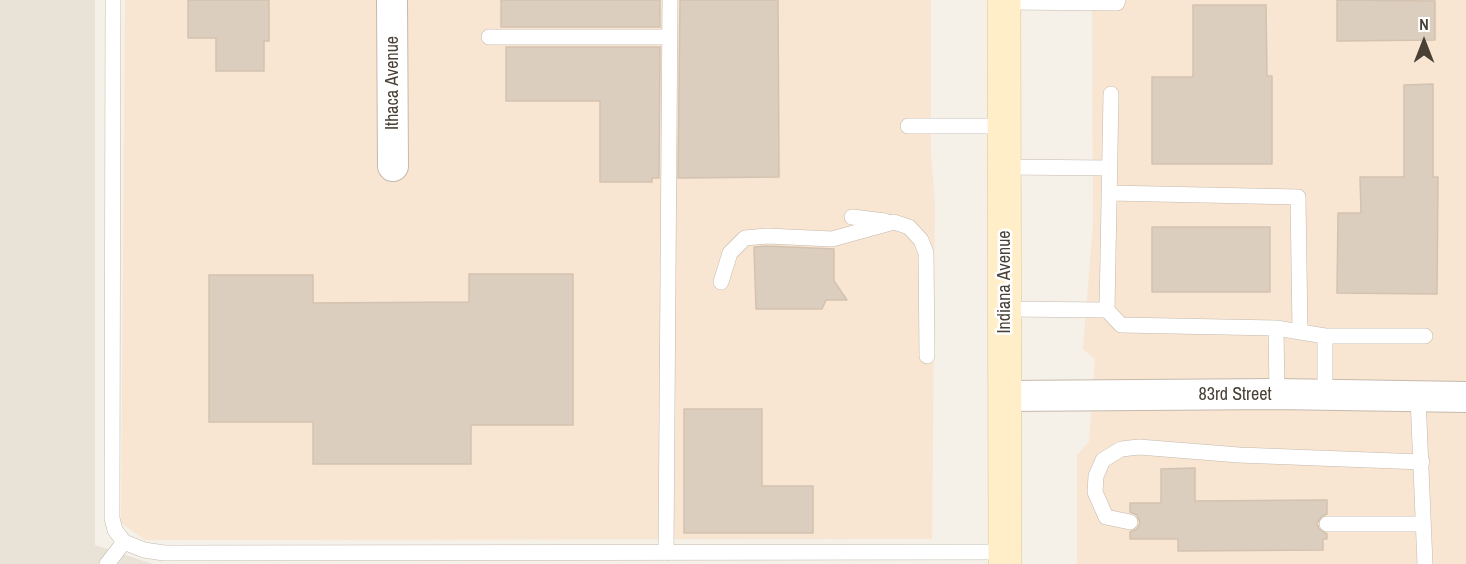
<!DOCTYPE html>
<style>
body{margin:0}
#map{position:relative;width:1466px;height:564px;overflow:hidden;background:#f5f0e8;font-family:"Archivo Narrow",sans-serif}
canvas{display:block}
.north{position:absolute;left:1394px;top:12px;width:60px;height:60px;-webkit-text-stroke:4px #fff;paint-order:stroke;rotate:0deg;font-size:16px;font-weight:700;line-height:24px;text-align:center;color:#494036}
.north::after{content:'';display:block;margin:auto;width:21px;height:27px;background:#494036;clip-path:polygon(50% 0,100% 100%,50% 72%,0 100%)}
</style>
<div id="map">
<canvas width="1466" height="564"></canvas>
<div class="north">N</div>
</div>
<script>
const ctx = document.querySelector('canvas').getContext('2d');
ctx.lineJoin = 'round';
function fill(path, color) { ctx.fillStyle = color; ctx.fill(path, 'evenodd'); }
const poly = rows => new Path2D(rows.map(r => 'M' + r).join(''));
function trace(path, color, width, dash) { ctx.strokeStyle = color; ctx.lineWidth = width; ctx.lineCap = dash ? 'butt' : 'round'; ctx.setLineDash(dash || []); ctx.stroke(path); }
function drawText(font, color, halo, rows, align = 'center') {
  ctx.font = font + ' "Archivo Narrow",sans-serif'; ctx.lineWidth = 5; ctx.setLineDash([]); ctx.textBaseline = 'middle'; ctx.strokeStyle = halo; ctx.fillStyle = color; for (const [text, x, y, turn = 0] of rows) {
    ctx.save(); ctx.translate(x, y); ctx.rotate((+turn || 0) * Math.PI / 180); ctx.textAlign = isNaN(turn) ? turn : align; if (halo) ctx.strokeText(text, 0, 0); ctx.fillText(text, 0, 0); ctx.restore();
  }
}
const residential = poly([
 [0,0,95,0,95,545,153,564,265,564,0,564]
]);
const commercial = poly([
 [125,0,931,0,931,153,935,204,932,539,145,540,121,523],
 [1092,0,1466,0,1466,564,1077,564,1077,455,1089,442,1095,359,1083,349,1093,225]
]);
const building = poly([
 [188,0,269,0,269,41,264,41,264,71,216,71,216,38,188,38,188,0],
 [501,0,660,0,660,27,501,27,501,0],
 [680,0,778,0,779,177,678,178,680,0],
 [1337,0,1435,1,1435,40,1337,41,1337,0],
 [1193,5,1266,5,1267,76,1272,76,1272,164,1152,164,1152,77,1193,77,1193,5],
 [506,47,660,47,659,178,652,178,652,182,600,182,600,101,506,101,506,47],
 [1433,84,1433,177,1438,177,1437,294,1337,293,1338,213,1361,213,1360,177,1404,177,1404,85,1433,84],
 [1152,227,1270,227,1270,292,1152,292,1152,227],
 [767,246,834,249,834,281,847,300,826,300,822,309,756,309,754,247,767,246],
 [469,274,573,274,573,425,471,425,471,464,313,464,313,422,209,422,209,275,313,275,313,303,469,302,469,274],
 [684,409,762,409,762,486,813,486,813,533,684,533,684,409],
 [1195,468,1195,501,1327,500,1327,514,1322,516,1317,523,1319,529,1327,534,1327,539,1323,539,1323,550,1178,551,1178,539,1130,539,1130,532,1137,529,1140,523,1137,515,1130,512,1130,503,1161,503,1161,469,1195,468]
]);
const service = poly([
 [113,0,112,518,115,530,124,542,144,550,164,553,1005,552],
 [1004,2,1117,3,1118,0],
 [489,37,670,37],
 [908,126,1004,126],
 [1004,167,1110,168],
 [1109,193,1298,197,1300,332],
 [852,217,885,221],
 [721,282,730,253,745,238,767,236,832,239,894,222,909,227,921,240,926,253,927,356],
 [1005,309,1107,310,1111,94],
 [1107,310,1121,325,1276,328,1325,336,1425,336],
 [1276,328,1277,394],
 [1325,336,1325,395],
 [1418,397,1425,564],
 [1130,522,1106,517,1095,492,1096,476,1103,460,1121,449,1139,447,1239,455,1422,462],
 [1327,524,1423,524],
 [666,553,670,0],
 [107,564,124,542]
]);
const minor = poly([
 [392,0,393,166],
 [1005,396,1277,394,1466,397]
]);
const secondary = poly([
 [1004,0,1005,564]
]);
const streetNames = [
 ["Ithaca Avenue",393,83,-90],
 ["Indiana Avenue",1005,282,-90],
 ["83rd Street",1235,395]
];
fill(residential, '#e9e2d6');
fill(commercial, '#f8e5d2');
fill(building, '#dbcebf');
trace(building, '#d3c2af', 1.5);
trace(service, '#c4baad', 16);
trace(minor, '#c4baad', 32);
trace(secondary, '#dcc497', 34);
trace(service, '#fff', 15);
trace(minor, '#fff', 30);
trace(secondary, '#ffeec8', 33);
drawText('18px', '#494036', '#fff', streetNames);
</script>
